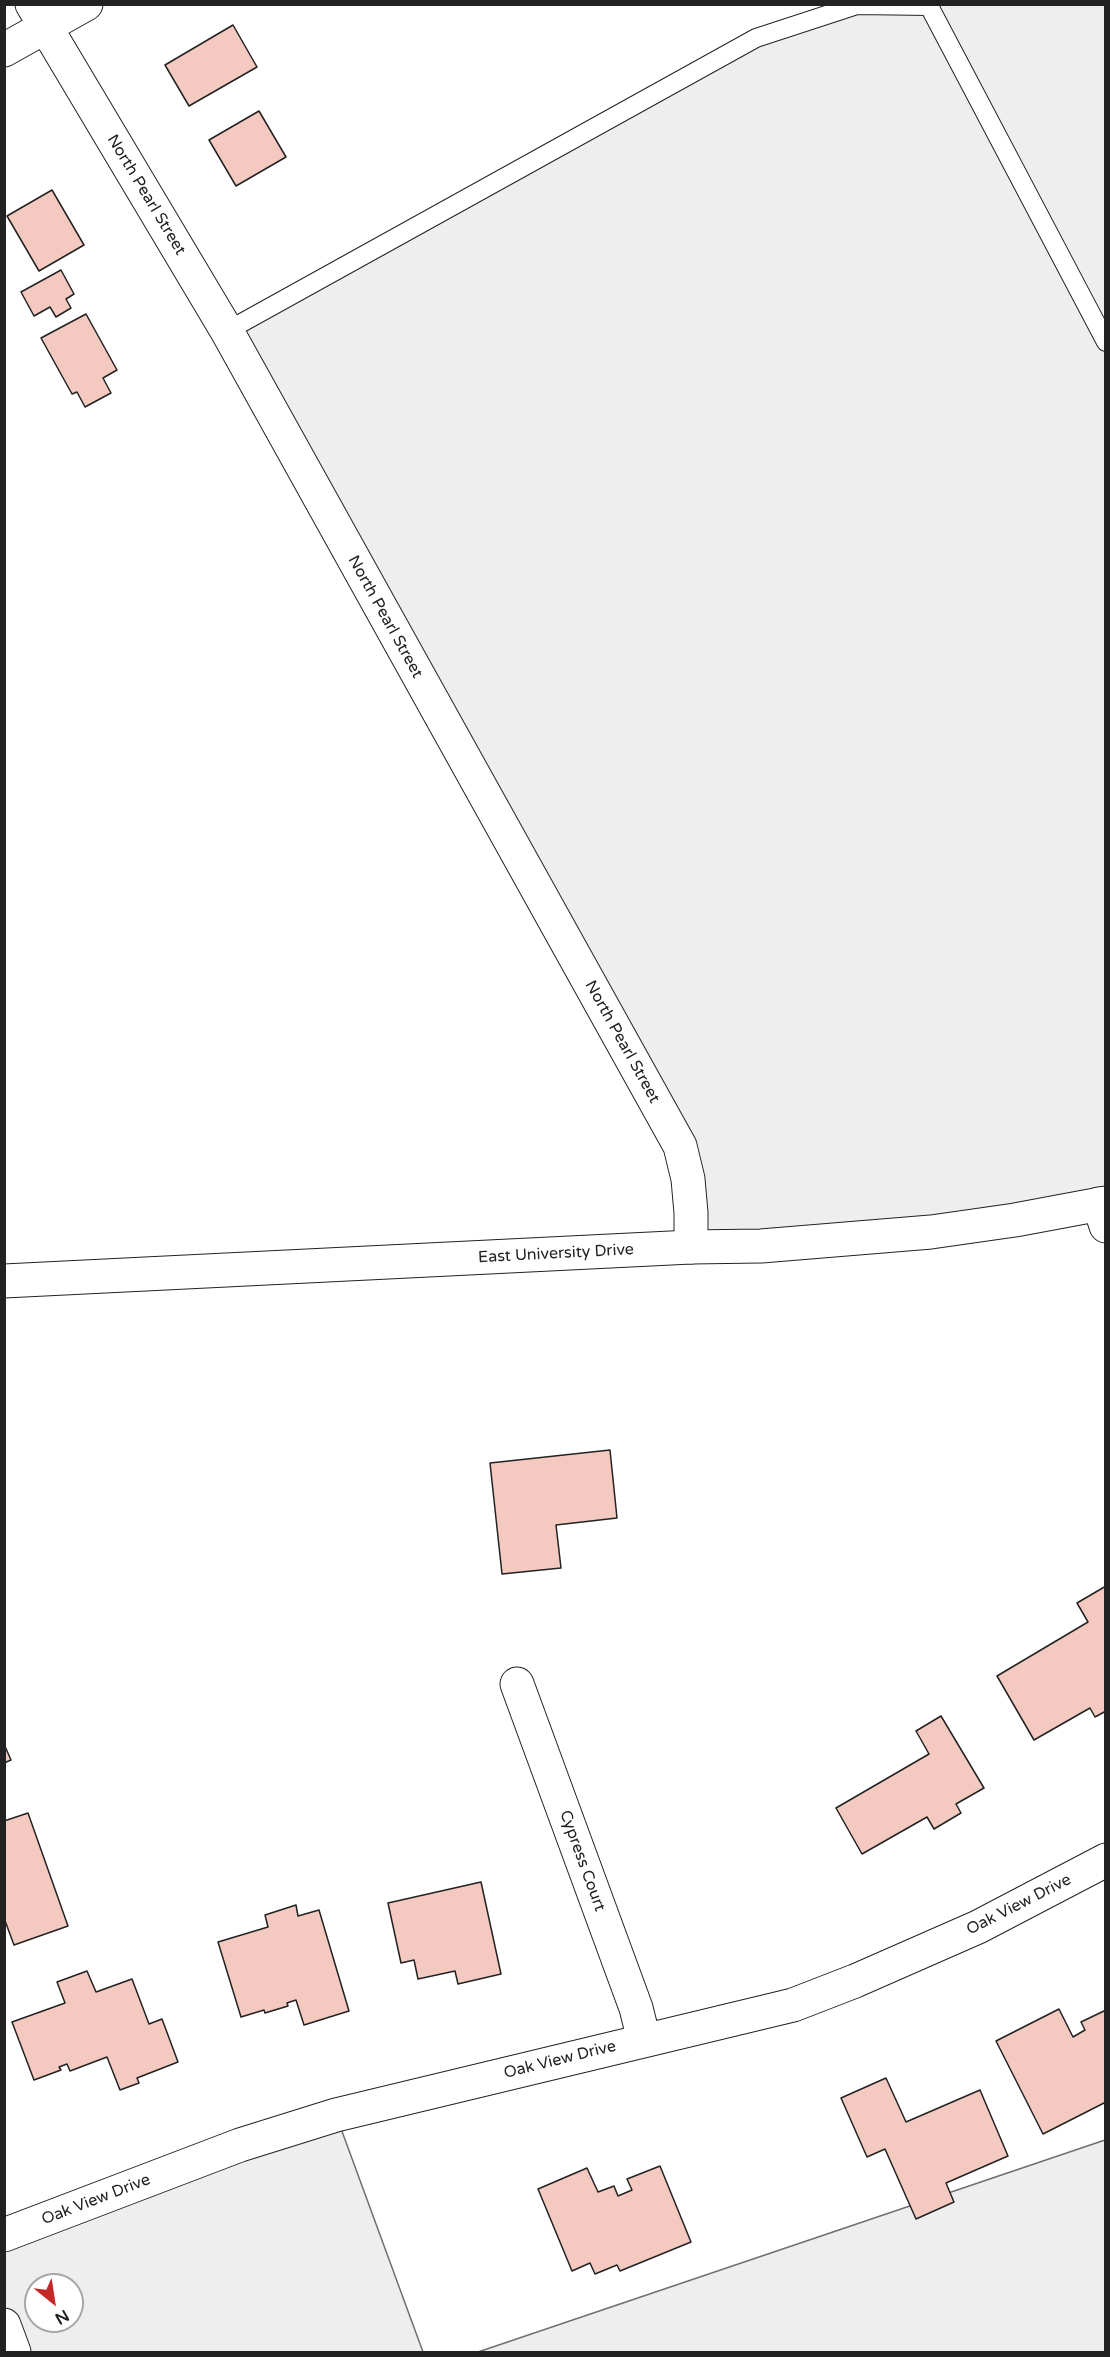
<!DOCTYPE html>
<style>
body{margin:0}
#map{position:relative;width:1110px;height:2357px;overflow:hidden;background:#fff;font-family:"Varela Round",sans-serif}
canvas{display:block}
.frame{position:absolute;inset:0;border:6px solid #222;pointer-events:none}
.north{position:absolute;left:24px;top:2273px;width:60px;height:60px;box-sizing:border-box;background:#fff;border:2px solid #a7a7a7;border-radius:50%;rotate:150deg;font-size:16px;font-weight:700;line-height:24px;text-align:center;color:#222}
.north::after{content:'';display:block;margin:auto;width:21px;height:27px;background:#c62828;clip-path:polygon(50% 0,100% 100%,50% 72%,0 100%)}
</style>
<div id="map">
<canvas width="1110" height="2357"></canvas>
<div class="frame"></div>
<div class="north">N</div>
</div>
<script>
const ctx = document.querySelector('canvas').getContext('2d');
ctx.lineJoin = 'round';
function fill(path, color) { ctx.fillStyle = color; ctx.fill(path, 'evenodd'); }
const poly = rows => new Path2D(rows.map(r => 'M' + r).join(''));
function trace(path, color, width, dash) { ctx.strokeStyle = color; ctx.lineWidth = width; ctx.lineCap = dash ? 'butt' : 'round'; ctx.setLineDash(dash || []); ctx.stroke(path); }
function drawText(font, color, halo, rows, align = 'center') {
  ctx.font = font + ' "Varela Round",sans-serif'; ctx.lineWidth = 4.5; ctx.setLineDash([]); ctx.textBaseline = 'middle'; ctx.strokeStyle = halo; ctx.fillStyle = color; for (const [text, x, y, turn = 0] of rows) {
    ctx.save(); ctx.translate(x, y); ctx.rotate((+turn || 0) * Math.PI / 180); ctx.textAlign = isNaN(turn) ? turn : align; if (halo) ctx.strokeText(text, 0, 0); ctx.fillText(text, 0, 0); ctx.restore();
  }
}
const green = poly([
 [857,5,1105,5,1105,1203,691,1247,688,1179,227,331,756,38,857,5],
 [336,2115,423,2352,14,2352,5,2325,5,2236,336,2115],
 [36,2285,72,2285,72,2321,36,2321,36,2285],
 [1105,2140,1105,2352,478,2352,1105,2140]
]);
const building = poly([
 [233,25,257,67,189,106,165,65,233,25],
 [259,111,286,157,236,186,209,140,259,111],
 [52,190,84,245,39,271,7,216,52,190],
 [61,270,74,294,66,299,71,308,56,317,50,307,34,316,21,292,61,270],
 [86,314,117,370,103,378,111,393,85,407,77,392,72,394,41,338,86,314],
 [610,1450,617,1518,556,1525,561,1568,502,1574,490,1463,610,1450],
 [1106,1586,1106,1711,1095,1717,1090,1708,1034,1740,997,1676,1088,1622,1077,1603,1106,1586],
 [941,1716,984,1788,956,1804,961,1813,934,1829,927,1817,862,1854,836,1808,929,1754,916,1731,941,1716],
 [4,1744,11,1760,4,1763,4,1744],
 [28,1813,68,1926,14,1945,4,1918,4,1821,28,1813],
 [481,1882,501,1974,458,1984,455,1971,418,1979,414,1960,401,1963,388,1903,481,1882],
 [296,1905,298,1916,319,1910,349,2011,304,2025,296,2000,287,2003,288,2006,265,2013,264,2010,241,2017,218,1942,268,1927,265,1915,296,1905],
 [87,1971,96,1992,132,1979,149,2024,162,2019,178,2062,137,2078,139,2083,120,2090,107,2057,70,2071,67,2064,59,2067,61,2070,34,2080,12,2022,65,2003,57,1982,87,1971],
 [1059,2009,1073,2037,1085,2030,1081,2022,1106,2010,1106,2102,1043,2134,996,2041,1059,2009],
 [886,2078,906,2122,980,2090,1008,2156,946,2183,954,2202,916,2219,885,2149,867,2157,841,2098,886,2078],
 [660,2166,691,2242,620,2271,617,2265,595,2274,590,2263,572,2271,538,2189,587,2168,598,2192,614,2186,618,2196,632,2190,627,2179,660,2166]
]);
const service = poly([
 [227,331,756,38,857,5,929,6,1106,342]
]);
const minor = poly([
 [32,4,227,331,680,1146,688,1179,691,1213,691,1247],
 [4,50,86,4],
 [1099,1204,1106,1226],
 [517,1684,636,2008,644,2040],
 [4,2235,240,2145,336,2115,793,2005,855,1981,978,1927,1106,1860],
 [4,2325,14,2352]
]);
const secondary = poly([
 [4,1281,691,1247,761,1246,931,1232,1015,1220,1106,1203]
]);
const streetNames = [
 ["North Pearl Street",146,195,59],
 ["North Pearl Street",385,617,61],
 ["North Pearl Street",622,1042,61],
 ["East University Drive",556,1254,-3],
 ["Cypress Court",582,1861,70],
 ["Oak View Drive",1019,1905,-27],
 ["Oak View Drive",560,2060,-14],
 ["Oak View Drive",96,2200,-21]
];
fill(green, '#eee');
trace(green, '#6f6f6f', 1.5);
fill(building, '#f3c9c0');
trace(building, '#222', 1.5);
trace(service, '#222', 20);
trace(minor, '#222', 35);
trace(secondary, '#222', 35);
trace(service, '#fff', 18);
trace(minor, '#fff', 33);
trace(secondary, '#fff', 33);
drawText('16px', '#222', '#fff', streetNames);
</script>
